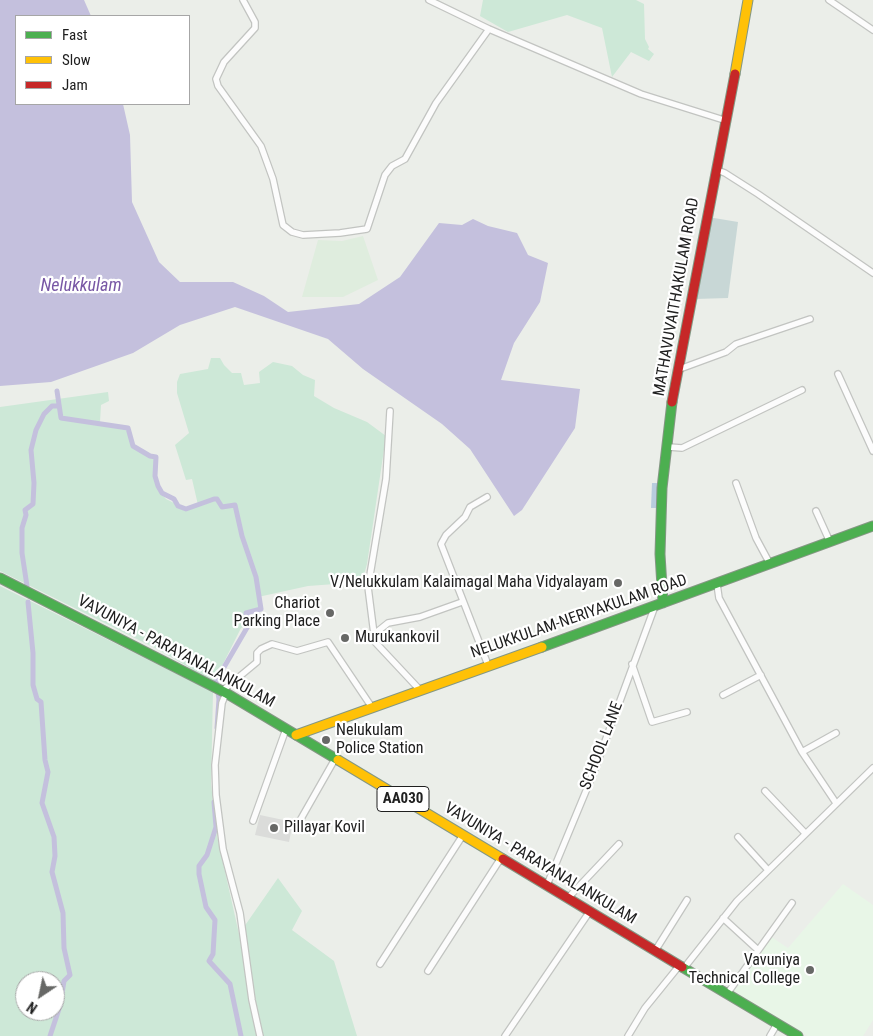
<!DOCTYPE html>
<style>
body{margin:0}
#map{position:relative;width:873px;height:1036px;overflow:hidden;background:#ebeee9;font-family:"Roboto Condensed",sans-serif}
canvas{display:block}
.legend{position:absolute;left:15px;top:15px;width:175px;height:90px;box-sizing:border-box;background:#fff;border:1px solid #a6a6a6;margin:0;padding:6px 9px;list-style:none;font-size:15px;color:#202020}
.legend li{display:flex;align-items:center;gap:10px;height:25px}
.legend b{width:25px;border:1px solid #a6a6a6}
.north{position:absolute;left:15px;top:971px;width:50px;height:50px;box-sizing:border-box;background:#fff;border:1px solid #a6a6a6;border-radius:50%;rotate:214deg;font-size:14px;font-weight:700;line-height:20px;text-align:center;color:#202020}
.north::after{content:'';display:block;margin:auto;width:18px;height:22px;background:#676866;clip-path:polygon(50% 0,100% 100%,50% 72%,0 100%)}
</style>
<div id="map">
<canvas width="873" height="1036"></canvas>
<ul class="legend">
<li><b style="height:6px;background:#4caf50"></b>Fast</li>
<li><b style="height:6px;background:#ffc107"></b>Slow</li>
<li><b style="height:6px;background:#c62828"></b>Jam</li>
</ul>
<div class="north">N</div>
</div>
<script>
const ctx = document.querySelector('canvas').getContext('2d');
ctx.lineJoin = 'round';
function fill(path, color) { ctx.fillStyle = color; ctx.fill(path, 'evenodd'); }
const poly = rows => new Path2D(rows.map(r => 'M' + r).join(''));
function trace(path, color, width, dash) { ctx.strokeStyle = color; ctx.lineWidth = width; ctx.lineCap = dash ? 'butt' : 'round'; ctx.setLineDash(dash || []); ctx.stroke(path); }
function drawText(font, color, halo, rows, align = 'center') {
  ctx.font = font + ' "Roboto Condensed",sans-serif'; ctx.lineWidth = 4.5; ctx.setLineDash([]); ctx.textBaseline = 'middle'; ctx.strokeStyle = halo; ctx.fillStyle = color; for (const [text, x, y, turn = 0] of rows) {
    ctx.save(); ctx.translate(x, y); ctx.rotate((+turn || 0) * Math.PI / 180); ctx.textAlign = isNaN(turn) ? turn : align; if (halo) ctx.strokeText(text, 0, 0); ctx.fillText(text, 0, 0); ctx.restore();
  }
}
const education = poly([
 [843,884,873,905,873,1020,863,1036,808,1036,731,991,770,936,788,948]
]);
const religious = poly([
 [260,815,293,822,289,842,255,835]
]);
const farmland = poly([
 [363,236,378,280,343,297,302,297,318,240,342,241]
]);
const grass = poly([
 [483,0,636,0,644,4,645,39,649,47,648,49,654,54,649,61,631,52,612,77,602,28,567,15,508,32,480,16],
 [211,358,220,358,224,365,232,373,241,373,244,385,260,383,259,372,273,362,292,366,303,375,315,380,314,396,334,408,367,422,386,436,367,564,362,582,308,586,258,597,259,608,245,613,246,626,241,628,214,682,159,650,0,571,0,407,108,392,109,401,101,405,100,422,127,430,133,448,155,459,154,473,160,492,166,499,186,509,198,505,192,479,186,480,175,445,189,433,177,393,177,382,180,374,208,369],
 [0,586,213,692,211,784,217,836,239,934,278,878,302,911,292,930,334,961,357,1036,0,1036],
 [25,981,55,981,55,1011,25,1011]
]);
const cemetery = poly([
 [708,217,738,222,728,298,695,299]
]);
const pitch = poly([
 [652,483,658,483,657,508,651,508]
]);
const water = poly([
 [0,0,84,0,91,16,16,16,16,104,123,104,130,135,132,202,159,262,180,282,233,282,264,296,288,312,359,304,400,277,439,223,462,225,473,219,488,226,517,233,528,255,548,263,540,302,514,343,501,380,580,389,575,428,522,510,514,516,470,449,442,424,363,369,328,339,235,307,180,325,133,353,51,382,0,386]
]);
const canal = poly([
 [57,391,61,418,128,428,133,446,150,456,156,457,155,476,158,486,162,493,174,499,178,506,186,509,214,499,217,499,222,507,235,505,242,536,256,577,261,609,246,613,248,626,216,681,219,699,217,728],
 [27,586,22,553,22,528,26,515,25,510,33,504,34,483,31,450,36,430,44,414,52,406,59,406],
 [28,602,33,653,33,685,37,699,41,702,45,760,48,772,42,803,54,837,55,856,52,872,63,913,64,948,70,975,64,981,60,1006,50,1036],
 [214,802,216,827,207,855,199,866,199,874,206,907,215,920,213,954,209,961,230,984,241,1036]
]);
const street = poly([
 [243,0,255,22,255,28,224,62,216,79,218,86,261,146,273,179,283,225,292,232,303,235,340,233,367,229,385,175,392,166,405,159,436,103,489,29],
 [429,0,489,29,641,94,727,121],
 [829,0,873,30],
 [717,170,725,173,758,194,873,273],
 [677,370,726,352,736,344,810,319],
 [838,374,873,451],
 [390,411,386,479,368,587,375,642,419,689],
 [669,447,682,448,802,390],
 [736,483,756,538,770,564],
 [487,497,470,507,465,517,446,535,441,544,488,665],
 [816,511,830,542],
 [717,584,719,598,802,752,836,803],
 [373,635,388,623,420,617,462,602],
 [632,664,652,722,687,712],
 [222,691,257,662,257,653,261,649,272,644,297,651,328,642,371,706],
 [226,693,222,703,215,765,216,795,223,849,240,913,252,1000,260,1036],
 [723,695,761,675],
 [802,752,836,733],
 [765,791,805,833],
 [253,821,286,729],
 [298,824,335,759],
 [738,837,768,870],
 [547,885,593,774,655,606],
 [568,898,619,844],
 [723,918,758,950],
 [655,951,687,900],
 [380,964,463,835],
 [684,968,737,901,873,768],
 [428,971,501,858],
 [727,994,792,903],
 [505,1036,590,911],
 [628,1036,645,1008,679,966],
 [770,1036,777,1024]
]);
const fast = poly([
 [0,578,226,693,338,760],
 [663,603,660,554,662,488,672,402],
 [542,647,873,526],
 [682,967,798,1036]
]);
const slow = poly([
 [735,74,748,0],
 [296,735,542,647],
 [338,760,503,859]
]);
const jam = poly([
 [672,402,735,74],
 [503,859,682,967]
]);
const markers = [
 [618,583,5,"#676866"],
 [330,613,5,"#676866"],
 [345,638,5,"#676866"],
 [326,740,5,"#676866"],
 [274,828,5,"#676866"],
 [810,970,5,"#676866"]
];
const shields = [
 [403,799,52]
];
const shieldNames = [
 ["AA030",403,799]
];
const streetNames = [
 ["MATHAVUVAITHAKULAM ROAD",677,297,-80],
 ["NELUKKULAM-NERIYAKULAM ROAD",579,617,-19],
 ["VAVUNIYA - PARAYANALANKULAM",176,652,28],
 ["SCHOOL LANE",602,746,-69],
 ["VAVUNIYA - PARAYANALANKULAM",540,864,31]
];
const poiNames = [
 ["V/Nelukkulam Kalaimagal Maha Vidyalayam",608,583],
 ["Chariot",320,604],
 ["Parking Place",320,622],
 ["Murukankovil",355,638,"left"],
 ["Nelukulam",336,731,"left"],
 ["Police Station",336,749,"left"],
 ["Pillayar Kovil",284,828,"left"],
 ["Vavuniya",800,961],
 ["Technical College",800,979]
];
const waterNames = [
 ["Nelukkulam",81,286]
];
fill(education, '#e8f6e7');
fill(religious, '#dbdcda');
fill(farmland, '#dfedde');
fill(grass, '#cde8d7');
fill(cemetery, '#c8d7d6');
fill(pitch, '#b8ccde');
fill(water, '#c4c0dd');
trace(canal, '#c4c0dd', 5);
trace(street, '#c2c4c1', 8);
trace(fast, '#849783', 11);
trace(slow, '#849783', 11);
trace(jam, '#849783', 11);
trace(street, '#fcfcfc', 5.5);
trace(fast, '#4caf50', 9);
trace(slow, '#ffc107', 9);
trace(jam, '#c62828', 9);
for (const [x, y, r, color] of markers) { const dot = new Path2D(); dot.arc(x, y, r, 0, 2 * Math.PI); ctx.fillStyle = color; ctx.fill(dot); trace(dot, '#fff', 2); }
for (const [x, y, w] of shields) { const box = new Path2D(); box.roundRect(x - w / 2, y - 12.5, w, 25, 4); ctx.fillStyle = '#fff'; ctx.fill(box); trace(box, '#202020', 1); }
drawText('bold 15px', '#202020', null, shieldNames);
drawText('16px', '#202020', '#fff', streetNames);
drawText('16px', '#202020', '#fff', poiNames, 'right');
drawText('italic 18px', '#7857a5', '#fff', waterNames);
</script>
